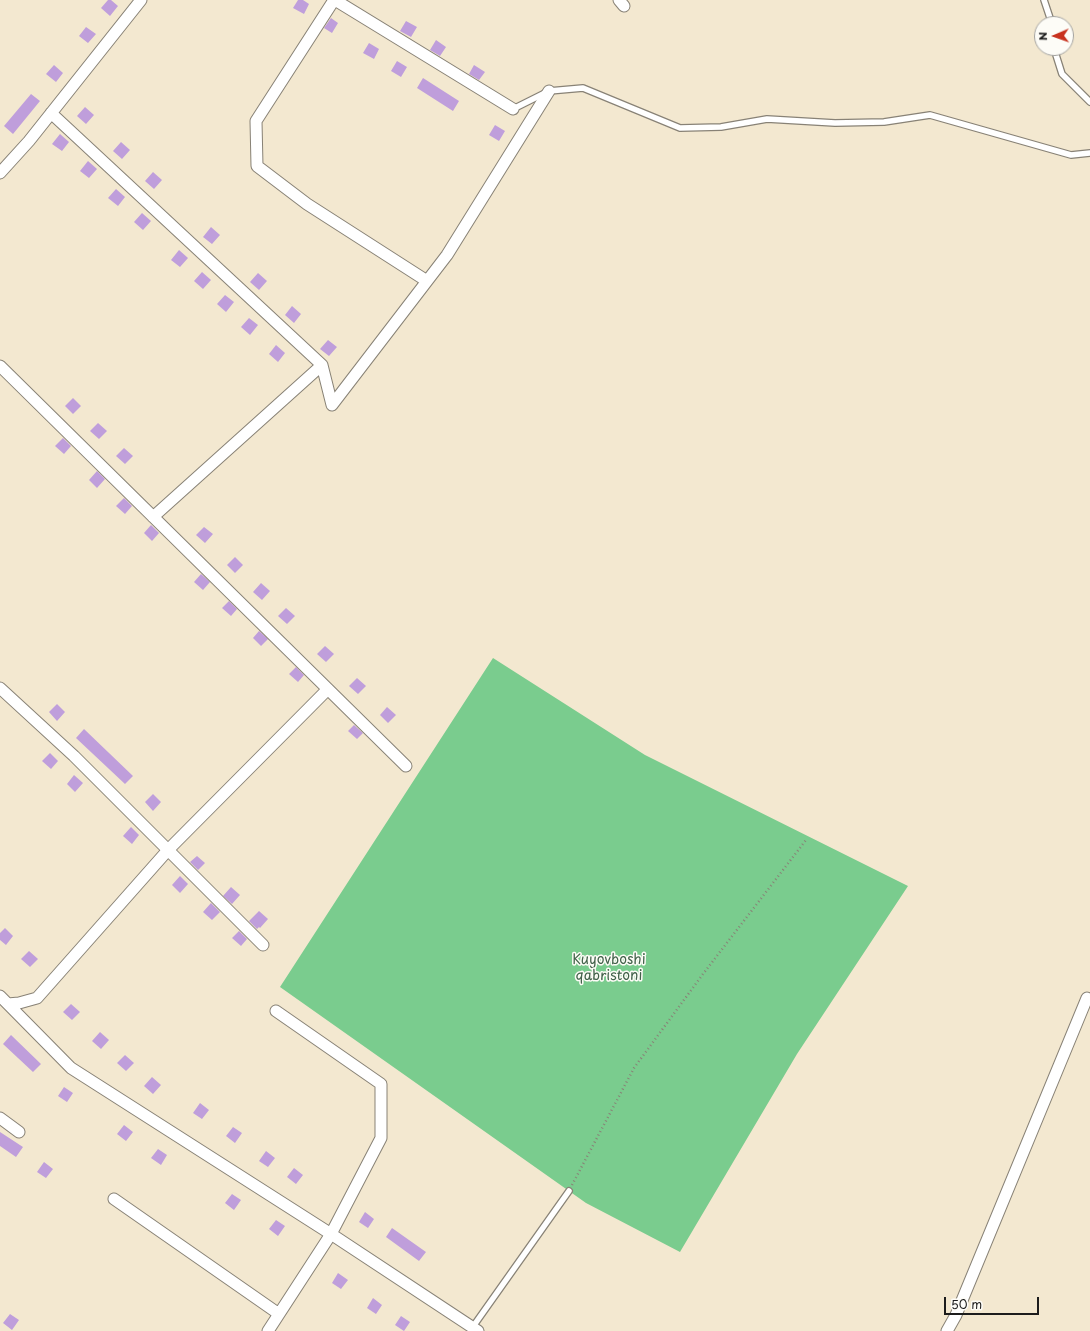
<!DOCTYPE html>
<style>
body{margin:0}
#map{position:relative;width:1090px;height:1331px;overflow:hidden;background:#f3e8d0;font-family:"Playpen Sans",sans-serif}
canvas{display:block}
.north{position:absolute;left:1034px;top:16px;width:40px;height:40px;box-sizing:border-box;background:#fdfcf7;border:1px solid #a3a29f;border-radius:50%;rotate:268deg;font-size:11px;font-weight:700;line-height:16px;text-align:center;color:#1c1c1c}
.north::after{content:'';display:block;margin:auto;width:14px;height:18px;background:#c8321e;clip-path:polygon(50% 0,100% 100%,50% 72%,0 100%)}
.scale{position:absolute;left:944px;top:1297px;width:95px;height:18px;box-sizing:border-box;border:2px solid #1c1c1c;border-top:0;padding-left:5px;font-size:12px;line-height:14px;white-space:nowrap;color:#1c1c1c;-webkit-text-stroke:3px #fdfcf7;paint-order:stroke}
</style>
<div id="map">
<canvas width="1090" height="1331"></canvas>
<div class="north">N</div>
<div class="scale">50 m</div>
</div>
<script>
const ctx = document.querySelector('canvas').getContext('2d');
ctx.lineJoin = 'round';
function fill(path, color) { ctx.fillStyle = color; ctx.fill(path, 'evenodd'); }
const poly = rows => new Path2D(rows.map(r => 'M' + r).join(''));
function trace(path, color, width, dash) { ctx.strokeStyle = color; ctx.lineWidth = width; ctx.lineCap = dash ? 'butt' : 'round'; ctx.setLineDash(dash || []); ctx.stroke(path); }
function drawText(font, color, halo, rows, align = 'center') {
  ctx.font = font + ' "Playpen Sans",sans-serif'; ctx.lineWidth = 3; ctx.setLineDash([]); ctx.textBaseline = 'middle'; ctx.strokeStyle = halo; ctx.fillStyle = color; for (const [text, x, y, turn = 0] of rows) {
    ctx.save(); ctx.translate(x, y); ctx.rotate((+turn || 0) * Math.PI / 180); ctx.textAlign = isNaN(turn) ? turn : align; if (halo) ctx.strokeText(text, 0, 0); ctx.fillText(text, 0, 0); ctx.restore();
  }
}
const green = poly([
 [493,658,645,755,908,886,797,1054,680,1252,586,1203,280,987]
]);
const building = poly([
 [108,0,111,0,118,6,110,16,101,8],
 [298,0,303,0,309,4,304,14,293,8],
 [331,18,338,23,332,33,324,28],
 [406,21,417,27,411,37,400,31],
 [86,27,96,34,88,43,79,36],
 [436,40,446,47,440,56,430,50],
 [369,43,379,49,374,59,363,53],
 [397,61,407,67,401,77,391,71],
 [54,65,63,73,56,82,46,74],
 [474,65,485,72,479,80,469,74],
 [423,78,459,101,453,111,417,88],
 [31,94,40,101,13,134,4,126],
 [85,107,94,115,86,124,77,116],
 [495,125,505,131,499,141,489,135],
 [60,134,69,142,62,151,52,144],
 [121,142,130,150,122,159,113,151],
 [88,161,97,169,89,178,80,171],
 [153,172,162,180,154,189,145,181],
 [116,189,125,197,118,206,108,198],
 [142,213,151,221,143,230,134,222],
 [211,227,220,235,212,244,203,237],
 [179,250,188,258,180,267,171,260],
 [202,272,211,280,203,289,194,281],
 [258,273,267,281,259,290,250,282],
 [225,295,234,302,226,312,217,304],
 [292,306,301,314,294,323,285,315],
 [249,318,258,325,250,335,241,327],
 [328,340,337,347,329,356,320,349],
 [276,345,285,353,278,362,269,354],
 [73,398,81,406,73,414,65,406],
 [98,423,107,431,99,439,90,431],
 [63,438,71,446,64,454,55,446],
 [124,448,133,456,125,464,116,456],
 [97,471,105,479,97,488,89,480],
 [124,498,132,506,125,514,116,506],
 [151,525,159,533,152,541,144,533],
 [204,527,213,534,205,543,196,535],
 [235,557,243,565,235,573,227,565],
 [201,574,210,582,203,590,194,582],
 [261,583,270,591,262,600,253,592],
 [229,601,237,609,231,616,222,608],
 [286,608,295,616,287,624,278,616],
 [259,631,268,639,261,646,253,638],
 [325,646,334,654,326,662,317,654],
 [296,667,304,675,298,682,289,674],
 [357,678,366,686,358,694,349,686],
 [57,704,65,712,57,721,49,712],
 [387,707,396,715,388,723,380,715],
 [354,725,363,733,357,739,348,731],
 [84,729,133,776,125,784,76,738],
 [50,753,58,761,51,769,42,761],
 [74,775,83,783,75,792,67,784],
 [153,794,161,802,153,811,145,802],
 [131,827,139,835,132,844,123,836],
 [197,856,205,863,198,870,190,862],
 [180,876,188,884,180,893,172,885],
 [231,887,240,895,232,904,223,896],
 [211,903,220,912,212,920,203,912],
 [259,911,268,919,260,928,259,927,257,929,249,921],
 [5,928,13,936,6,945,0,940,0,933],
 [239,931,247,939,241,946,232,938],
 [29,951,38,959,30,967,21,959],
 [71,1004,80,1012,72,1020,63,1012],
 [100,1032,109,1040,101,1049,92,1041],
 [11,1035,41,1064,33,1072,3,1044],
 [125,1055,134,1063,126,1071,117,1063],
 [152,1077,161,1085,153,1094,144,1086],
 [64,1087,73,1093,67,1102,58,1096],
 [200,1103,209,1110,202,1119,193,1113],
 [124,1125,133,1132,126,1141,117,1134],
 [233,1127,242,1133,235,1143,226,1136],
 [0,1132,23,1147,16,1157,0,1146],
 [158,1149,167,1155,161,1165,151,1158],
 [266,1151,275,1158,268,1167,259,1161],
 [44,1162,53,1169,46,1178,37,1172],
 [294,1168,303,1175,296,1184,287,1177],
 [232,1194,241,1200,234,1210,225,1203],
 [365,1212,374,1219,368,1228,359,1222],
 [276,1220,285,1226,278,1236,269,1229],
 [392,1228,426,1252,419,1261,386,1237],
 [338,1273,348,1280,341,1289,332,1283],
 [373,1298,382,1305,376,1314,367,1308],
 [10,1314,19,1320,12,1330,3,1323],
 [401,1316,410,1322,404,1331,395,1325]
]);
const path = poly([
 [572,1185,634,1068,703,974,806,840]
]);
const service = poly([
 [1044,0,1052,24],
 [1055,48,1056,55,1062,74,1090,102],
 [513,109,549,91,583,88,680,128,721,127,767,119,835,123,884,122,930,115,1071,155,1090,153],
 [472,1328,569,1191]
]);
const minor = poly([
 [334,0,256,121,257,166,307,204,427,281],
 [335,0,513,109],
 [619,0,624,6],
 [51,113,322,365,332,405],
 [0,173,29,141,141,0],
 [0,366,406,766],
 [332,405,447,255,549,91],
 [153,517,322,365],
 [0,688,74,756,263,945],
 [0,996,71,1068,331,1234,478,1331],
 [8,1004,19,1003,37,998,168,850,328,689],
 [0,1118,19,1132],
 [114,1199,279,1314],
 [268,1331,331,1234,381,1138,381,1084,276,1011],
 [947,1331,956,1315,1087,998]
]);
const parkNames = [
 ["Kuyovboshi",609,960],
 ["qabristoni",609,976]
];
fill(green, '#7acc8e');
fill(building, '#bf9edb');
trace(service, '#888276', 8);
trace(minor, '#888276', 13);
trace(path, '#888276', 2.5, [1, 3]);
trace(service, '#fff', 5.5);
trace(minor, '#fff', 11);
drawText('14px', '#42624a', '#fdfcf7', parkNames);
</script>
